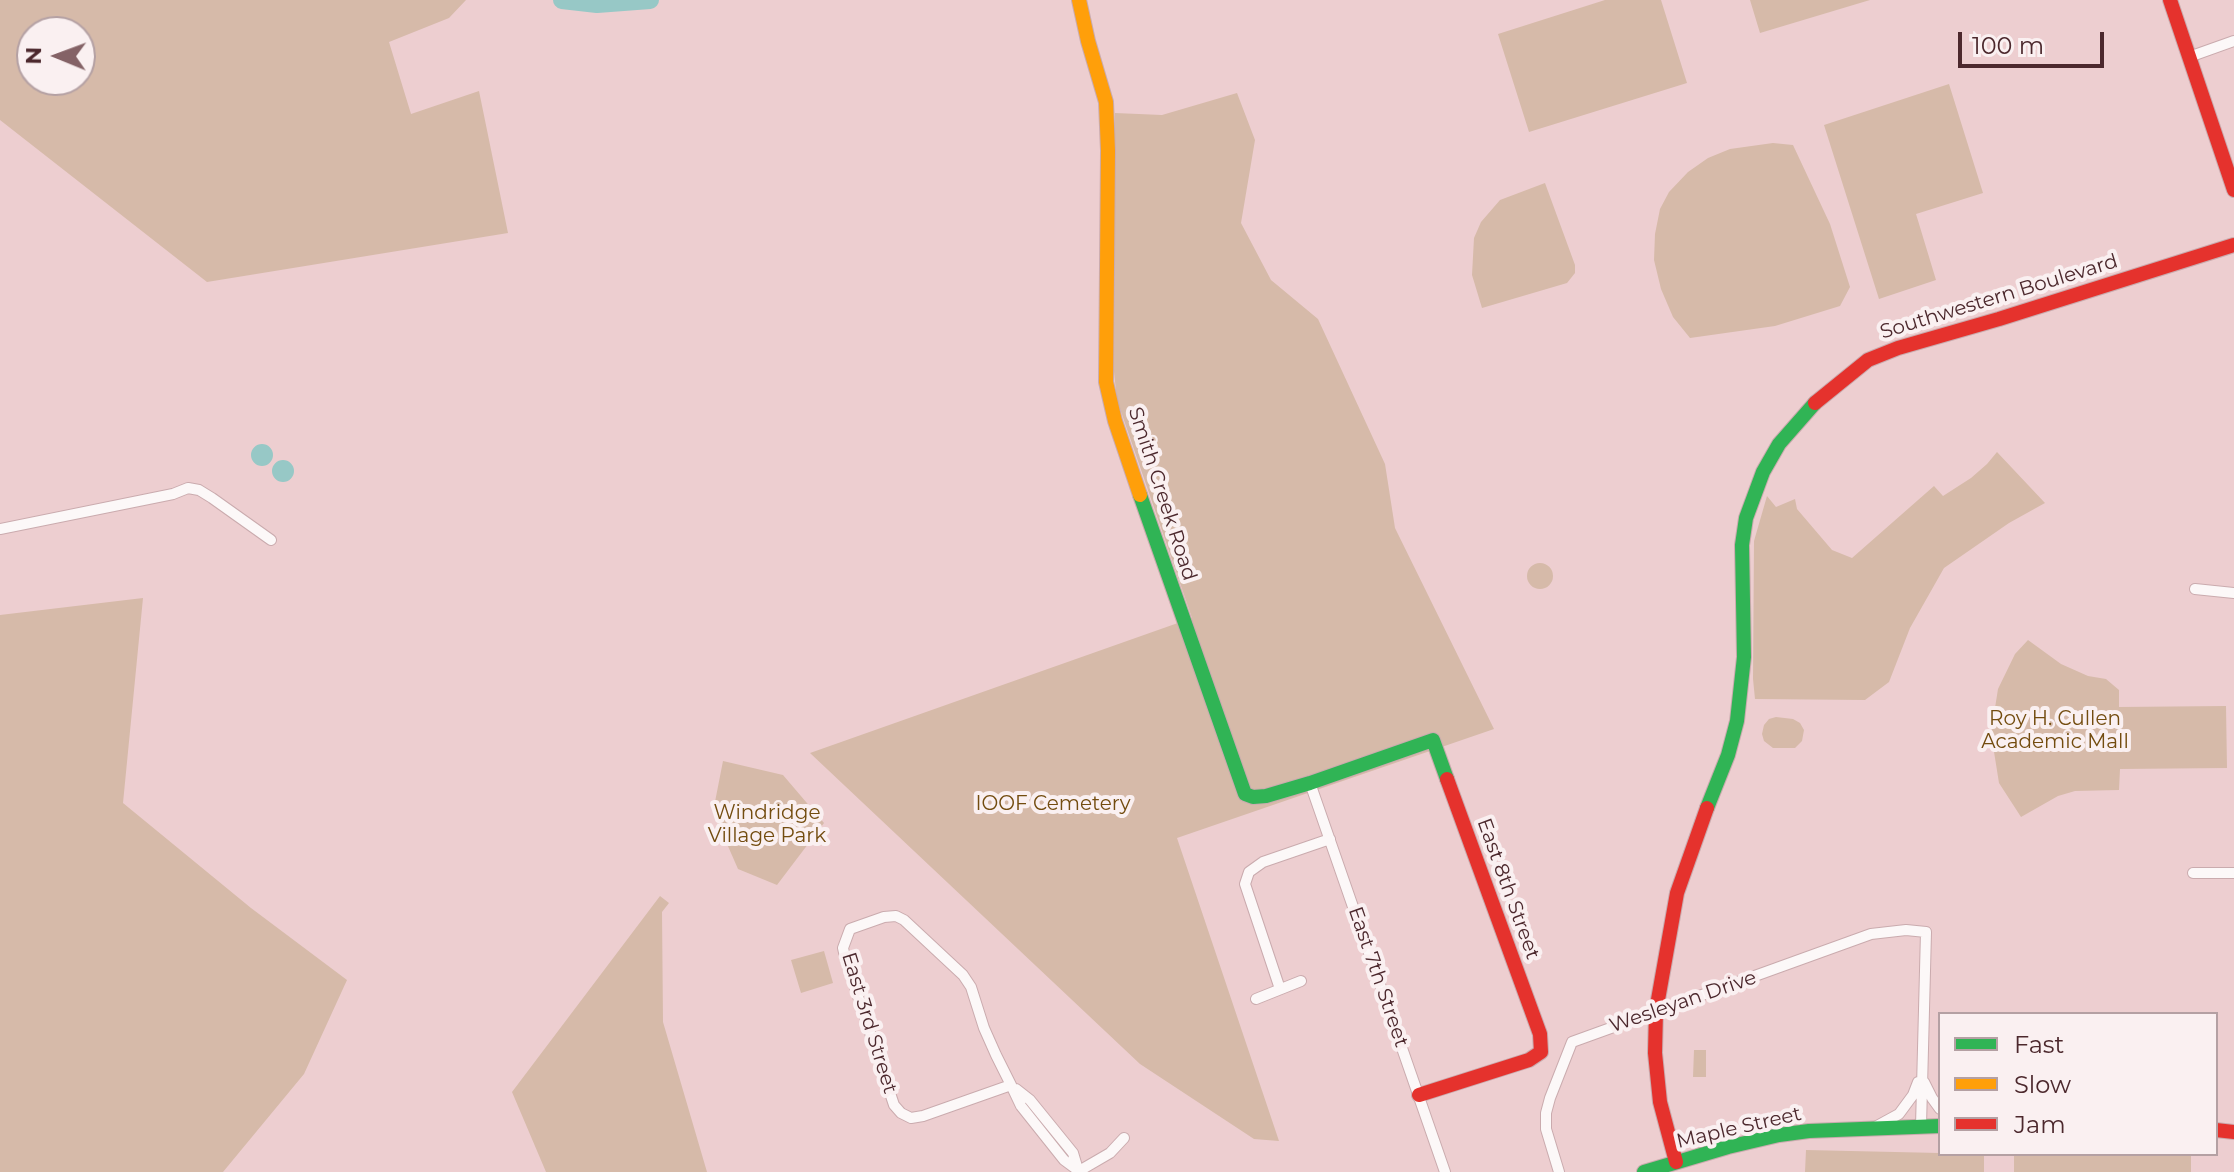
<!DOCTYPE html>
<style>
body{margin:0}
#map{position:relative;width:2234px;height:1172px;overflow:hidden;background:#edced0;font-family:Montserrat,sans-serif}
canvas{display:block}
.legend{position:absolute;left:1938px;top:1012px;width:280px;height:144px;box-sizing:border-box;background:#faf0f1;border:2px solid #b4a0a3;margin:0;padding:10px 14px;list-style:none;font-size:24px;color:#4c282d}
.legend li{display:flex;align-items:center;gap:16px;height:40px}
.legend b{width:40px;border:2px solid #b4a0a3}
.north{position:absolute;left:16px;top:16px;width:80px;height:80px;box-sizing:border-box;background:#faf0f1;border:2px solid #b4a0a3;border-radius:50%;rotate:271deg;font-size:22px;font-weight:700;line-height:32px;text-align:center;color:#4c282d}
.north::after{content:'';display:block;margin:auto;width:28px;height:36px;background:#846266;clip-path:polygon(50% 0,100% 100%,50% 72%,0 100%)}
.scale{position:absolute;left:1958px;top:32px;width:146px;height:36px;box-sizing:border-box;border:4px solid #4c282d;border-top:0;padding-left:10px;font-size:24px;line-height:28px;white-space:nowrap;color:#4c282d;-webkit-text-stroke:6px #faf0f1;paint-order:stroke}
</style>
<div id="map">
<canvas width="2234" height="1172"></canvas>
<ul class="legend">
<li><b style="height:10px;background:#30b455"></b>Fast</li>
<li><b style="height:10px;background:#ff9f0a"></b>Slow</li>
<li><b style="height:10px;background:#e5322d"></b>Jam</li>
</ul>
<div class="north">N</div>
<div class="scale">100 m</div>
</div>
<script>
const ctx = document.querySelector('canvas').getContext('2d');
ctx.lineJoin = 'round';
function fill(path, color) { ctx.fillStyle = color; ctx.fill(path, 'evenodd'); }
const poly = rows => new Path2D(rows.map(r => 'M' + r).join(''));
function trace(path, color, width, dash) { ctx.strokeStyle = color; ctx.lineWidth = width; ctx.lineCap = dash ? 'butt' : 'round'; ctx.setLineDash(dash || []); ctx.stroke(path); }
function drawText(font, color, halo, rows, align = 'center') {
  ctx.font = font + ' Montserrat,sans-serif'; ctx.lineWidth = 8; ctx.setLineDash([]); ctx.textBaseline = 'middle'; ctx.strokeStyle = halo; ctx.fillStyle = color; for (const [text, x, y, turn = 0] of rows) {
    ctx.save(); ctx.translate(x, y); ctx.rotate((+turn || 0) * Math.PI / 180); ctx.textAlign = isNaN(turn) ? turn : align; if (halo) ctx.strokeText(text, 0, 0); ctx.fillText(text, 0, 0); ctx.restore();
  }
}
const green = poly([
 [0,0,466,0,449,18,389,42,411,114,479,91,508,233,207,282,0,120],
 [32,32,80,32,80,80,32,80],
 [1605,0,1661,0,1687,83,1529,132,1498,34],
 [1750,0,1870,0,1760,33],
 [1949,84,1983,193,1916,214,1936,280,1879,299,1824,125],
 [1237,93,1255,140,1241,223,1271,280,1318,319,1385,464,1395,528,1494,729,1177,838,1279,1141,1254,1139,1140,1064,810,753,1192,618,1117,400,1114,372,1115,113,1162,115],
 [1773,143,1793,145,1830,224,1850,287,1840,306,1775,326,1690,338,1673,317,1661,289,1654,260,1655,234,1660,209,1669,192,1688,172,1708,158,1730,149],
 [1545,183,1575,265,1575,273,1567,283,1482,308,1472,275,1474,238,1481,222,1500,200],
 [1997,452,2045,503,2009,523,1944,568,1910,628,1889,682,1865,700,1755,699,1753,679,1754,541,1767,496,1776,507,1795,499,1797,509,1832,550,1852,558,1934,486,1943,496,1971,478,1987,464],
 '1527 576a13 13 0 1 1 26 0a13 13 0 1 1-26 0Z',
 [143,598,123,803,251,908,347,980,304,1074,223,1172,0,1172,0,615],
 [2028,640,2061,664,2088,676,2106,679,2119,690,2119,707,2226,706,2227,768,2120,769,2119,790,2075,791,2058,796,2021,817,1999,783,1991,733,1998,689,2015,654],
 [1776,717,1793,719,1800,723,1804,730,1802,741,1795,748,1773,748,1764,741,1762,734,1764,725,1769,719],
 [723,761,783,775,824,823,777,885,738,869,713,812],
 [660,896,669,903,662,912,663,1022,707,1172,546,1172,512,1092],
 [824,951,833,983,801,993,791,960],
 [1694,1050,1706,1050,1706,1077,1693,1077],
 [1806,1150,1984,1154,1984,1172,1805,1172],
 [2014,1154,2191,1154,2191,1172,2014,1172]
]);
const water = poly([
 '251 455a11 11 0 1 1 22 0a11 11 0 1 1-22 0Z',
 '272 471a11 11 0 1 1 22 0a11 11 0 1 1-22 0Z'
]);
const river = poly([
 [562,0,597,4,650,0]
]);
const street = poly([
 [2189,57,2234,41],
 [0,529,173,494,188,488,199,490,212,498,271,540],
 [2195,589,2234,593],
 [1310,783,1445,1172],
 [2193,873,2234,873],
 [1280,989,1245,884,1249,872,1263,862,1330,839],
 [1256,999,1301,981],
 [1924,1082,1932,1098,1940,1109],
 [1011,1085,923,1116,911,1118,901,1113,894,1105,845,957,843,948,850,929,884,917,896,916,904,920,963,975,971,987,984,1028,996,1055,1011,1085,1021,1106,1064,1160,1079,1171],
 [1016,1089,1030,1100,1073,1153,1078,1170],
 [1877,1126,1899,1114,1913,1095,1918,1082],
 [1079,1171,1110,1153,1124,1138],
 [1559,1172,1546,1129,1546,1113,1550,1098,1572,1042,1871,934,1906,930,1926,932,1921,1126]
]);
const fast = poly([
 [1140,495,1245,794,1253,797,1266,796,1310,783,1433,740,1447,779],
 [1707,808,1728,755,1737,721,1744,657,1742,545,1746,518,1763,472,1779,444,1815,403],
 [1644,1172,1728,1147,1779,1135,1809,1131,1940,1126]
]);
const slow = poly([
 [1079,0,1088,41,1106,102,1108,151,1106,382,1115,421,1140,495]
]);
const jam = poly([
 [2170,0,2234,190],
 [1815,403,1868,360,1898,348,1999,319,2234,245],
 [1419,1095,1529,1060,1541,1052,1540,1034,1447,779],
 [2216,1130,2234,1132],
 [1676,1162,1660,1102,1655,1053,1656,1011,1677,893,1707,808]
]);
const streetNames = [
 ["Southwestern Boulevard",1999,297,-17],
 ["Smith Creek Road",1162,494,72],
 ["East 8th Street",1508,889,70],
 ["East 7th Street",1378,977,71],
 ["Wesleyan Drive",1683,1002,-19],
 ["East 3rd Street",869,1023,73],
 ["Maple Street",1739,1128,-13]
];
const parkNames = [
 ["Roy H. Cullen",2055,719],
 ["Academic Mall",2055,742],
 ["IOOF Cemetery",1053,804],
 ["Windridge",767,813],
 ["Village Park",767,836]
];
fill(green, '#d6baa9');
fill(water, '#97c8c6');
trace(river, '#97c8c6', 18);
trace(street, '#caabae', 12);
trace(fast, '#caabae', 16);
trace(slow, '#caabae', 16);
trace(jam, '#caabae', 16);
trace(street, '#fcf8f8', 10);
trace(fast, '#30b455', 14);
trace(slow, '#ff9f0a', 14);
trace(jam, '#e5322d', 14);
drawText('20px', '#4c282d', '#faf0f1', streetNames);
drawText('20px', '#734c0f', '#faf0f1', parkNames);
</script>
